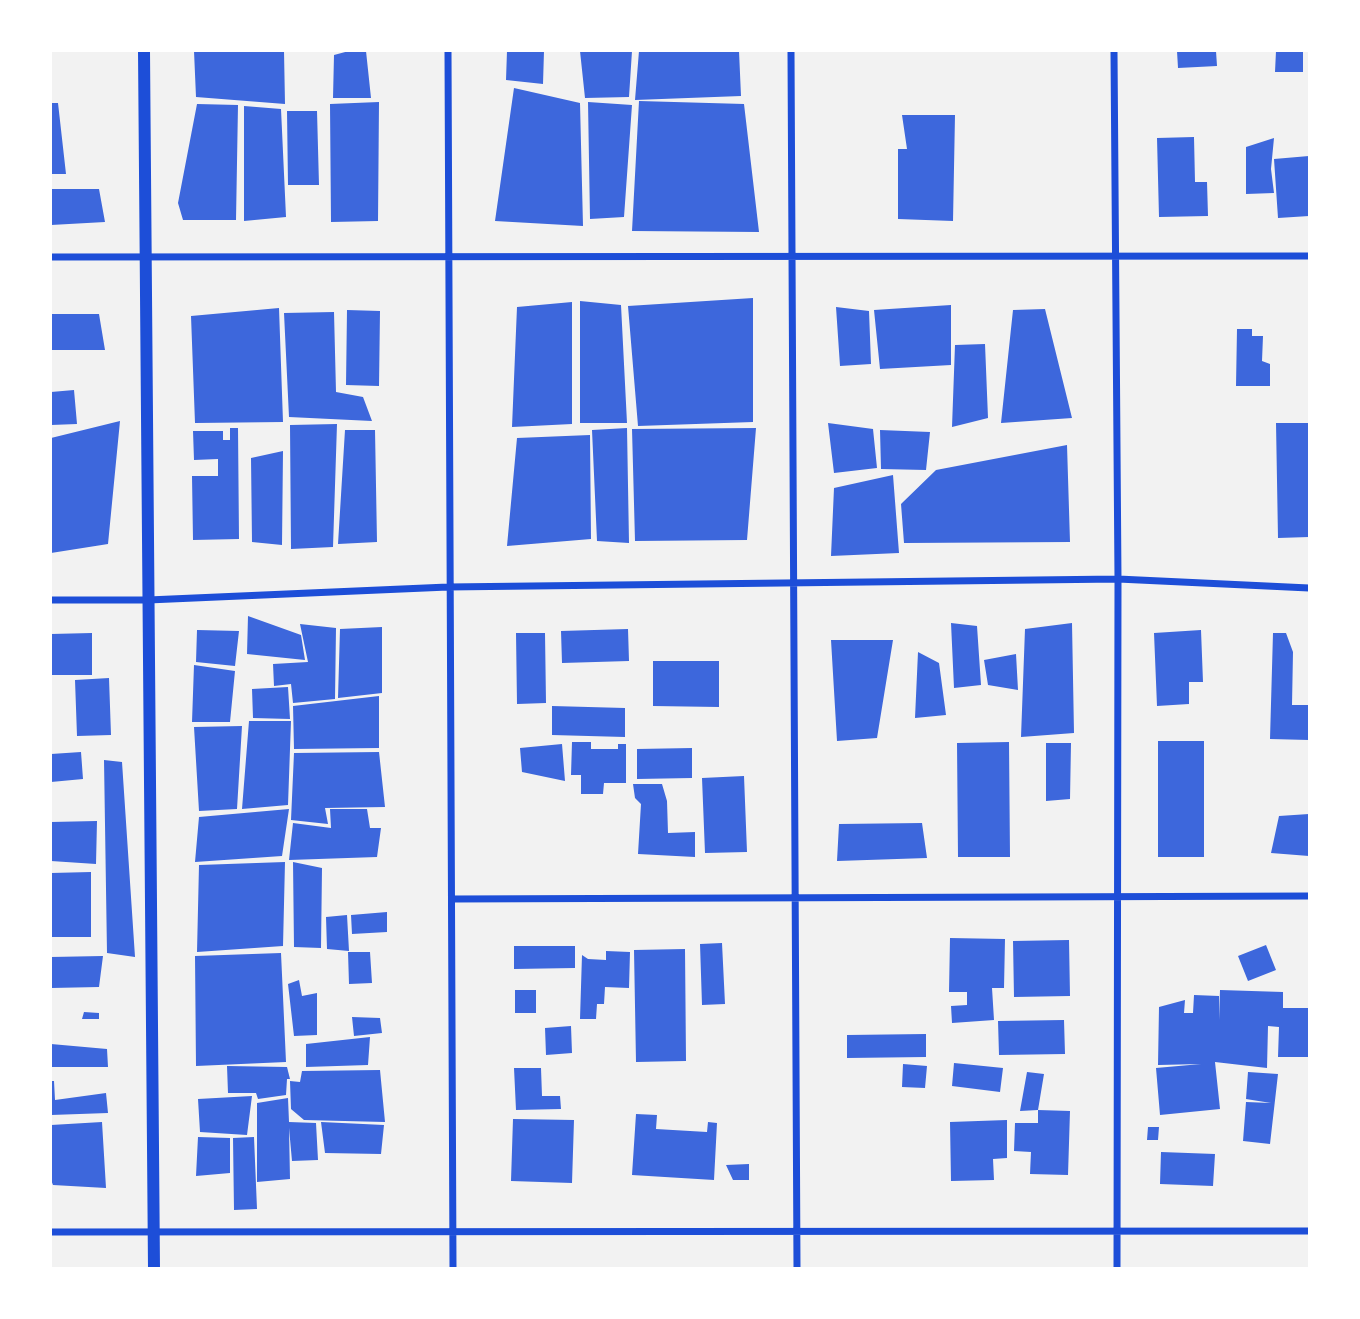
<!DOCTYPE html>
<style>
body{margin:0}
#map{position:relative;width:1360px;height:1319px;overflow:hidden;background:#f2f2f2;font-family:"Sofia Sans Condensed",sans-serif}
canvas{display:block}
.frame{position:absolute;inset:0;border:52px solid #fff;pointer-events:none}
</style>
<div id="map">
<canvas width="1360" height="1319"></canvas>
<div class="frame"></div>
</div>
<script>
const ctx = document.querySelector('canvas').getContext('2d');
ctx.lineJoin = 'round';
function fill(path, color) { ctx.fillStyle = color; ctx.fill(path, 'evenodd'); }
const poly = rows => new Path2D(rows.map(r => 'M' + r).join(''));
function trace(path, color, width, dash) { ctx.strokeStyle = color; ctx.lineWidth = width; ctx.lineCap = dash ? 'butt' : 'round'; ctx.setLineDash(dash || []); ctx.stroke(path); }
const building = poly([
 [194,51,284,51,285,104,196,97],
 [349,51,366,51,371,98,333,98,334,55],
 [507,51,544,51,543,84,506,80],
 [580,51,632,51,629,97,585,98],
 [639,51,739,51,741,96,635,100],
 [1177,51,1216,51,1217,66,1178,68],
 [1276,51,1303,51,1303,72,1275,72],
 [514,88,580,103,583,226,495,221],
 [639,101,744,104,759,232,632,231],
 [379,102,378,221,331,222,330,104],
 [588,102,632,105,624,217,590,219],
 [51,103,58,103,66,174,51,174],
 [197,104,238,105,236,220,183,220,178,203],
 [244,106,281,109,286,217,244,221],
 [287,111,317,111,319,185,288,185],
 [902,115,955,115,953,221,898,219,898,149,907,149],
 [1194,137,1195,182,1207,182,1208,216,1159,217,1157,138],
 [1274,138,1271,169,1274,193,1246,194,1246,147],
 [1309,156,1309,216,1278,218,1274,159],
 [51,189,99,189,105,222,51,225],
 [753,298,753,422,638,426,628,306],
 [580,301,621,305,627,423,580,423],
 [572,302,572,424,512,427,517,307],
 [951,305,951,365,880,369,874,310],
 [836,307,869,311,871,364,840,366],
 [279,308,283,422,195,423,191,316],
 [1045,309,1072,418,1001,423,1013,310],
 [347,310,380,311,379,386,346,385],
 [334,312,336,392,363,397,372,421,289,417,284,313],
 [51,314,99,314,105,350,51,350],
 [1237,329,1252,329,1252,336,1263,336,1262,361,1270,364,1270,386,1236,386],
 [985,344,988,418,952,427,955,345],
 [74,390,77,424,51,425,51,392],
 [120,421,108,544,51,553,51,438],
 [828,423,873,429,877,468,834,473],
 [1276,423,1309,423,1309,537,1278,538],
 [337,424,333,547,291,549,290,425],
 [230,428,238,428,239,539,193,540,192,476,218,476,218,459,194,460,193,431,223,431,223,440,230,440],
 [627,428,629,543,597,541,592,430],
 [756,428,747,540,635,541,632,429],
 [345,430,375,430,377,542,338,544],
 [880,430,930,432,926,470,881,469],
 [590,435,591,539,507,546,517,438],
 [1067,445,1070,542,904,543,901,504,936,470],
 [283,451,282,545,252,542,251,458],
 [893,475,899,553,831,556,834,488],
 [248,616,301,635,305,660,247,654],
 [951,623,977,626,981,685,954,688],
 [1072,623,1074,733,1021,737,1025,629],
 [300,624,336,628,335,699,293,703,291,684,274,686,273,664,308,662],
 [382,627,382,693,338,698,340,629],
 [628,629,629,661,562,663,561,631],
 [197,630,239,631,235,666,196,662],
 [1201,630,1203,682,1189,682,1189,704,1157,706,1154,633],
 [92,633,92,675,51,675,51,634],
 [516,633,545,633,546,703,517,704],
 [1273,633,1286,633,1293,652,1292,705,1309,705,1309,740,1270,739],
 [831,640,893,640,877,738,837,741],
 [918,652,939,663,946,715,915,718],
 [1016,654,1018,690,988,685,984,660],
 [653,661,719,661,719,707,653,706],
 [194,665,235,671,230,722,192,722],
 [109,678,111,735,77,736,75,680],
 [288,687,290,719,253,718,252,689],
 [379,696,379,748,294,749,293,706],
 [552,706,625,708,625,737,552,735],
 [249,721,291,721,288,805,242,809],
 [242,726,237,809,199,811,194,727],
 [1158,741,1204,741,1204,857,1158,857],
 [572,742,591,742,591,749,618,749,618,744,626,744,626,783,604,783,603,794,581,794,581,775,571,775],
 [1009,742,1010,857,958,857,957,743],
 [1046,743,1071,743,1070,799,1046,801],
 [562,744,565,781,522,772,520,748],
 [692,748,692,778,637,779,637,749],
 [81,752,83,779,51,782,51,754],
 [379,752,385,807,325,808,328,824,291,820,294,753],
 [104,760,122,762,135,957,107,953],
 [744,776,747,852,705,853,702,778],
 [633,784,662,784,667,801,668,833,695,832,695,857,638,854,641,804,635,798],
 [289,809,282,856,195,862,199,817],
 [330,809,367,809,370,828,381,828,377,857,289,860,293,823,331,828],
 [1309,814,1309,856,1271,853,1279,816],
 [97,821,96,864,51,861,51,822],
 [922,823,927,858,837,861,839,824],
 [285,862,283,946,197,952,199,865],
 [293,862,322,868,321,948,294,947],
 [91,872,91,937,51,937,51,873],
 [387,912,387,932,352,934,351,915],
 [347,915,349,951,327,949,326,917],
 [950,938,1005,939,1004,988,992,988,994,1020,952,1023,951,1006,967,1005,967,992,949,992],
 [1069,940,1070,996,1014,997,1013,941],
 [722,943,725,1004,702,1005,700,944],
 [1266,945,1276,970,1248,981,1238,956],
 [514,946,575,946,575,968,514,969],
 [685,949,686,1061,636,1062,634,950],
 [606,951,630,952,629,988,605,987,604,1004,597,1004,596,1019,580,1019,582,955,588,959,606,960],
 [348,952,370,952,372,983,349,984],
 [281,953,286,1062,196,1066,195,956],
 [103,956,99,987,51,988,51,957],
 [299,980,302,996,317,993,317,1035,294,1036,288,984],
 [515,990,536,990,536,1013,515,1013],
 [1220,990,1283,992,1283,1008,1309,1008,1309,1057,1278,1057,1279,1027,1268,1026,1267,1068,1215,1062,1220,1109,1160,1115,1156,1068,1201,1064,1158,1065,1159,1007,1185,1000,1184,1013,1193,1013,1194,995,1219,996,1219,1020],
 [84,1012,99,1013,99,1019,82,1019],
 [352,1017,380,1018,382,1033,354,1036],
 [1064,1020,1065,1054,999,1055,998,1021],
 [571,1026,572,1053,546,1055,545,1028],
 [926,1034,926,1057,847,1058,847,1035],
 [370,1037,368,1065,306,1067,306,1044],
 [51,1044,107,1049,108,1067,51,1067],
 [954,1063,1003,1068,1000,1092,952,1086],
 [903,1064,927,1066,925,1088,902,1087],
 [227,1066,287,1067,290,1079,287,1079,286,1095,258,1099,256,1093,228,1093],
 [514,1068,541,1068,542,1096,560,1096,561,1109,516,1110],
 [380,1070,385,1122,304,1120,291,1109,290,1081,300,1082,302,1071],
 [1027,1072,1044,1074,1038,1110,1020,1111],
 [1248,1072,1278,1074,1270,1144,1243,1141,1246,1102,1271,1103,1246,1099],
 [51,1081,54,1081,55,1100,106,1093,108,1113,51,1115],
 [252,1096,247,1135,200,1132,198,1099],
 [288,1098,289,1122,316,1123,318,1160,292,1161,289,1128,290,1179,257,1182,257,1103],
 [1038,1110,1070,1111,1068,1175,1030,1174,1031,1152,1014,1151,1015,1123,1038,1123],
 [636,1114,657,1115,656,1129,707,1132,708,1122,717,1123,714,1180,632,1175],
 [513,1119,574,1120,572,1183,511,1181],
 [1007,1120,1007,1158,993,1159,994,1180,951,1181,950,1122],
 [102,1122,106,1188,53,1185,51,1180,51,1125],
 [321,1122,384,1125,381,1154,325,1153],
 [1148,1127,1159,1127,1158,1140,1147,1140],
 [198,1137,230,1138,230,1173,196,1176],
 [254,1137,257,1209,234,1210,233,1138],
 [1161,1152,1215,1154,1213,1186,1160,1184],
 [749,1164,749,1180,733,1180,726,1165]
]);
const minor = poly([
 [448,51,453,1268],
 [791,51,797,1268],
 [1114,51,1118,579,1117,1268],
 [51,257,1309,256],
 [51,600,148,600,448,587,1118,579,1309,588],
 [452,899,1309,896],
 [51,1232,1309,1231]
]);
const tertiary = poly([
 [144,51,154,1268]
]);
fill(building, '#3d67dc');
trace(minor, '#1d4ed8', 7);
trace(tertiary, '#1d4ed8', 12);
</script>
